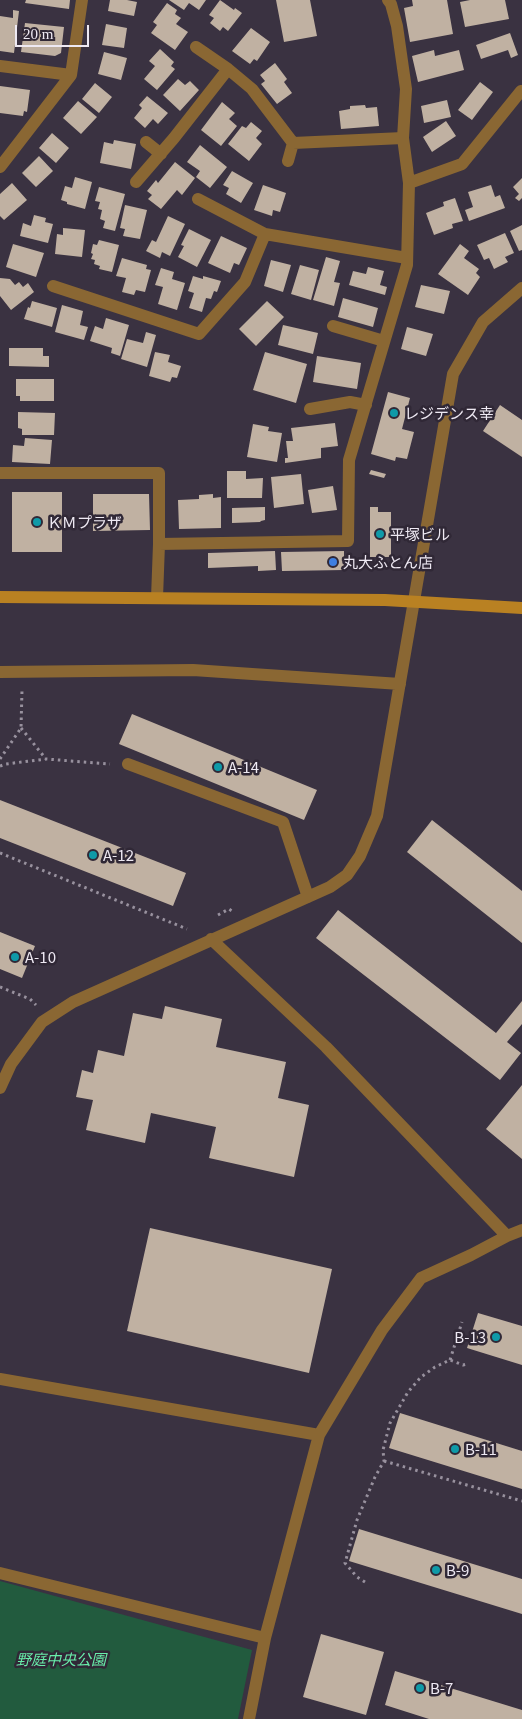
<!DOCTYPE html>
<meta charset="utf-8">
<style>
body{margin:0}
#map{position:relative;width:522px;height:1719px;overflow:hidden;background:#3a3241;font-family:Georgia,serif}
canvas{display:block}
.scale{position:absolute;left:15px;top:25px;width:74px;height:22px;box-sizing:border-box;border:2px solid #eee9f3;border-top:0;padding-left:6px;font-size:15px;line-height:18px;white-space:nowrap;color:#eee9f3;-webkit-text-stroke:4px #302836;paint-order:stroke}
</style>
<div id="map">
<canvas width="522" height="1719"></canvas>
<div class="scale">20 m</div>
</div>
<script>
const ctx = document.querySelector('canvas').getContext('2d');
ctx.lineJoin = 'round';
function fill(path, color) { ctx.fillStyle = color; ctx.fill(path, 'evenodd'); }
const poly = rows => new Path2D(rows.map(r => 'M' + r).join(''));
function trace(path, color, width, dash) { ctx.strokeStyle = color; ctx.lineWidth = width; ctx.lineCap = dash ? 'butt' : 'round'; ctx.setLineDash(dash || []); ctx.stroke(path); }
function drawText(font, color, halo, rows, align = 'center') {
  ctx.font = font + ' Georgia,"Noto Sans JP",serif'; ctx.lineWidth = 5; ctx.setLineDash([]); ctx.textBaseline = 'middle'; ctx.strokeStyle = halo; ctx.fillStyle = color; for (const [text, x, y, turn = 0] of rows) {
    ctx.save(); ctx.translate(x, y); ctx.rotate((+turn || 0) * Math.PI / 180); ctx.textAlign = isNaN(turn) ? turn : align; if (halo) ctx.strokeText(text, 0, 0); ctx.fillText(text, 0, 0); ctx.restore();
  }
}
const green = poly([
 [0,1581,252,1650,238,1719,0,1719]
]);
const building = poly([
 [26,0,70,0,69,9,25,3],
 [110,0,127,0,137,2,134,16,108,11],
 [169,0,206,0,199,10,189,3,184,10],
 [220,0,234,10,235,8,242,13,228,31,223,27,220,31,210,23,214,18,209,15],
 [276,0,310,0,317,36,284,42],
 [412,0,447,0,453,34,410,42,404,8,413,6],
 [470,0,505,0,509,19,465,27,460,2],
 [167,3,177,10,175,14,181,18,176,24,188,32,175,50,151,33,157,25,153,22],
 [13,10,19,11,14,53,0,51,0,16,13,18],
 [25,23,64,27,61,53,55,56,21,52],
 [106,24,127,28,124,48,102,45],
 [251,28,270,42,257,61,254,59,250,64,232,51],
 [510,33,518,55,511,58,508,50,481,59,476,45],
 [160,49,174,62,171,66,175,69,157,90,144,79,155,66,149,61],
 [434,50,435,56,459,50,464,70,418,82,412,56],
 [104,52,127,58,121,80,98,74],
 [275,63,287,79,284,82,292,93,277,104,261,84,265,81,260,75],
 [178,79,185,85,190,81,199,90,180,111,163,95],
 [480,82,493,92,472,120,458,110],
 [95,83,112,97,99,113,82,99],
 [0,86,30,90,27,112,24,111,23,116,0,113],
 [147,96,168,113,158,124,153,119,145,128,134,118,142,108,139,105],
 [447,100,451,117,424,123,421,106],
 [78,101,97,117,81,134,63,118],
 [222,102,235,113,229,119,237,126,221,146,201,130],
 [365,105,366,108,377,107,379,126,341,129,339,111,350,109,350,106],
 [446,121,456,136,432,152,423,137],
 [251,122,262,131,256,138,262,144,249,161,228,144,242,126,246,128],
 [52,133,69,148,56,163,39,148],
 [114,140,136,144,131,169,100,163,104,142,113,144],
 [200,145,227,167,210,188,196,177,200,171,187,162],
 [39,156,53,171,36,187,22,173],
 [175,162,195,178,182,195,177,190,161,209,148,199,152,195,147,191,156,180,158,183],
 [232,171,253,183,241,203,226,194,229,188,223,185],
 [75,177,92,182,85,209,67,204,67,202,61,200,65,186,72,188],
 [522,178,522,198,519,201,515,198,519,194,513,187],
 [12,183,27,200,4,220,0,216,0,194],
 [263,185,286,193,280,212,273,210,272,216,254,210],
 [491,185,495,197,500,195,505,208,469,221,465,210,473,207,468,192],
 [99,187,125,194,115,231,103,228,105,221,100,219,102,210,98,209,100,202,95,201],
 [455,198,463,221,452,224,453,228,434,235,426,213,444,206,443,202],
 [125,205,147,210,140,239,123,236,125,229,120,228],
 [34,215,46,218,45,222,53,224,48,243,20,236,23,223,31,226],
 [168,216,185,224,170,256,162,252,160,258,146,251,152,240,156,242],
 [522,225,522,250,519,251,510,231],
 [63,228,85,230,82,257,55,254,57,234,63,235],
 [189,229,211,240,197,267,178,257,184,246,181,245],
 [505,233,514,253,505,257,508,262,494,269,489,258,484,260,477,245],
 [221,236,247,248,239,265,234,263,230,273,208,263],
 [99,240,119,245,112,272,99,269,100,266,94,264,95,260,91,259,93,254,91,253,93,244,97,245],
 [13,244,44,253,36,277,6,267],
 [460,244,469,251,464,258,479,269,476,273,480,277,468,295,438,274],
 [326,257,340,261,334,282,340,283,334,306,313,300],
 [122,258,147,265,146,269,151,270,145,292,136,290,134,295,122,292,126,278,116,276],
 [271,260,291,265,283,292,264,286],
 [300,265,319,270,311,300,291,294],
 [368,267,384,271,380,285,387,287,385,295,349,285,353,271,366,274],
 [161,268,174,272,172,279,185,283,177,310,158,304,163,287,155,285],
 [193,276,203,279,203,276,221,281,217,292,214,291,211,299,206,298,202,312,189,308,194,293,188,291],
 [0,278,10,279,15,285,19,282,23,287,28,283,34,292,11,310,0,296],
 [421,285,450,291,444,314,415,307],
 [343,298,378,308,373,327,338,317],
 [32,301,57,308,52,327,24,319,28,307,30,308],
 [267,301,284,317,256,346,239,329],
 [62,305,83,311,80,325,88,327,84,340,55,332],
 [106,318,129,325,120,356,111,353,112,348,90,341,95,326,103,329],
 [283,325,318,333,313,354,278,345],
 [407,327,433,334,426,356,401,349],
 [146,332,156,335,147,367,121,359,127,339,143,343],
 [9,348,43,348,43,356,49,356,49,367,9,366],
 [155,352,170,355,168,362,181,366,177,378,172,377,170,382,149,376],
 [265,352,307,364,296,403,253,390],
 [317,356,361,363,357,389,313,382],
 [16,379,54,379,54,401,20,401,20,396,16,396],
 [388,392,410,398,402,429,414,432,407,459,396,457,395,461,371,454],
 [500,405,522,420,522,457,483,431],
 [18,412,55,413,54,435,22,435,22,429,18,428],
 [335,423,338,446,321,448,321,458,285,463,285,458,288,458,286,441,293,441,291,428],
 [253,424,269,427,268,431,282,433,277,462,247,457],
 [25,438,52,440,50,464,12,462,13,445,24,446],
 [371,470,386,474,384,478,369,474],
 [227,471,246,471,246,479,263,478,262,498,227,498],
 [301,474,304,504,274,508,271,477],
 [333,486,337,510,312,513,308,490],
 [12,492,62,492,62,552,12,552],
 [93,494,149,494,150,530,93,531],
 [213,494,213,498,221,497,221,528,179,529,178,500,199,499,199,495],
 [265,507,265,520,261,521,260,522,232,523,232,508],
 [370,507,378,507,378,512,391,512,391,557,370,557],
 [275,551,276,570,258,571,258,566,208,568,208,553],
 [344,551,344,570,282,571,281,552],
 [132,714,317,790,304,820,119,744],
 [0,800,186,873,173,906,0,838],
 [432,820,522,891,522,943,407,852],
 [338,910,496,1033,522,1001,522,1024,507,1042,521,1053,500,1080,316,938],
 [0,932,35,946,22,978,0,969],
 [165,1006,222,1019,216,1047,286,1062,278,1098,309,1105,294,1177,209,1158,216,1127,151,1113,145,1143,86,1130,93,1100,76,1097,82,1070,93,1073,98,1050,124,1056,133,1013,162,1019],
 [522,1085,522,1159,486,1129],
 [150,1228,332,1269,309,1373,127,1331],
 [478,1313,522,1326,522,1365,467,1348],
 [400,1413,522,1451,522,1489,389,1448],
 [359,1529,522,1579,522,1614,349,1561],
 [321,1634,384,1652,366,1715,303,1697],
 [395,1671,522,1710,522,1719,429,1719,385,1705]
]);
const path = poly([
 [21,728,46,759],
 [0,759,21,728,22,690],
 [0,766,6,764,46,759,110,764],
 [0,853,187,929],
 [218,915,229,909,232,911],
 [0,987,30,999,36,1005],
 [450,1360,462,1322],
 [384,1461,522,1501],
 [365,1582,357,1577,345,1563,357,1520,375,1477,384,1461,383,1450,390,1423,408,1392,421,1377,435,1367,450,1360,463,1365,467,1364]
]);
const street = poly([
 [196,47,228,69,252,89,293,143,403,138],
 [0,66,71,75],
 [146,142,161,154],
 [288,161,293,143],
 [0,167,71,75,82,0],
 [136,182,174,138,228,69],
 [409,183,462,164,521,91,522,92],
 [198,199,265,234,407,258],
 [53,286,199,334,245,282,265,234],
 [333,326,384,341],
 [310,409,350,402,366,405],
 [0,473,159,473,159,544],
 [157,598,159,544,348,541,349,460,407,265,409,183,403,138,406,89,397,26,391,4,388,0],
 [0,672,193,670,400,684],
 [128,764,283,822,308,897],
 [211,939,326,1047,507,1236],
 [0,1088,11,1064,42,1022,73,1002,330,887,347,875,360,856,377,816,453,374,483,322,522,288],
 [0,1379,319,1435],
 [0,1573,265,1638,319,1435,382,1330,421,1278,471,1255,507,1236,522,1230],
 [249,1719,265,1638]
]);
const secondary = poly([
 [0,597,385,600,522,608]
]);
const markers = [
 [394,413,5,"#0f9aa8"],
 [37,522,5,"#0f9aa8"],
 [380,534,5,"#0f9aa8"],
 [333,562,5,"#3f7fe0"],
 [218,767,5,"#0f9aa8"],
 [93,855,5,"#0f9aa8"],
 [15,957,5,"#0f9aa8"],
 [496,1337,5,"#0f9aa8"],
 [455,1449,5,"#0f9aa8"],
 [436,1570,5,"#0f9aa8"],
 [420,1688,5,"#0f9aa8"]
];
const poiNames = [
 ["レジデンス幸",404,413],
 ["ＫＭプラザ",47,522],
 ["平塚ビル",390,534],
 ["丸大ふとん店",343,562],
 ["A-14",228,767],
 ["A-12",103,855],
 ["A-10",25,957],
 ["B-13",486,1337,"right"],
 ["B-11",465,1449],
 ["B-9",446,1570],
 ["B-7",430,1688]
];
const parkNames = [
 ["野庭中央公園",61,1659]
];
fill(green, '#225b3e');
fill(building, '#c0b1a2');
trace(path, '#98919e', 3, [2.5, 4]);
trace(street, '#8a6733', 12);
trace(secondary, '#b98122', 12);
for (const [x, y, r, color] of markers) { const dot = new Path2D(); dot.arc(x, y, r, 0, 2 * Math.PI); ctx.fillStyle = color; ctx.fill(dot); trace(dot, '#302836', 2); }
drawText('15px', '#eee9f3', '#302836', poiNames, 'left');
drawText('italic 15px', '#68eeaa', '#302836', parkNames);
</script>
